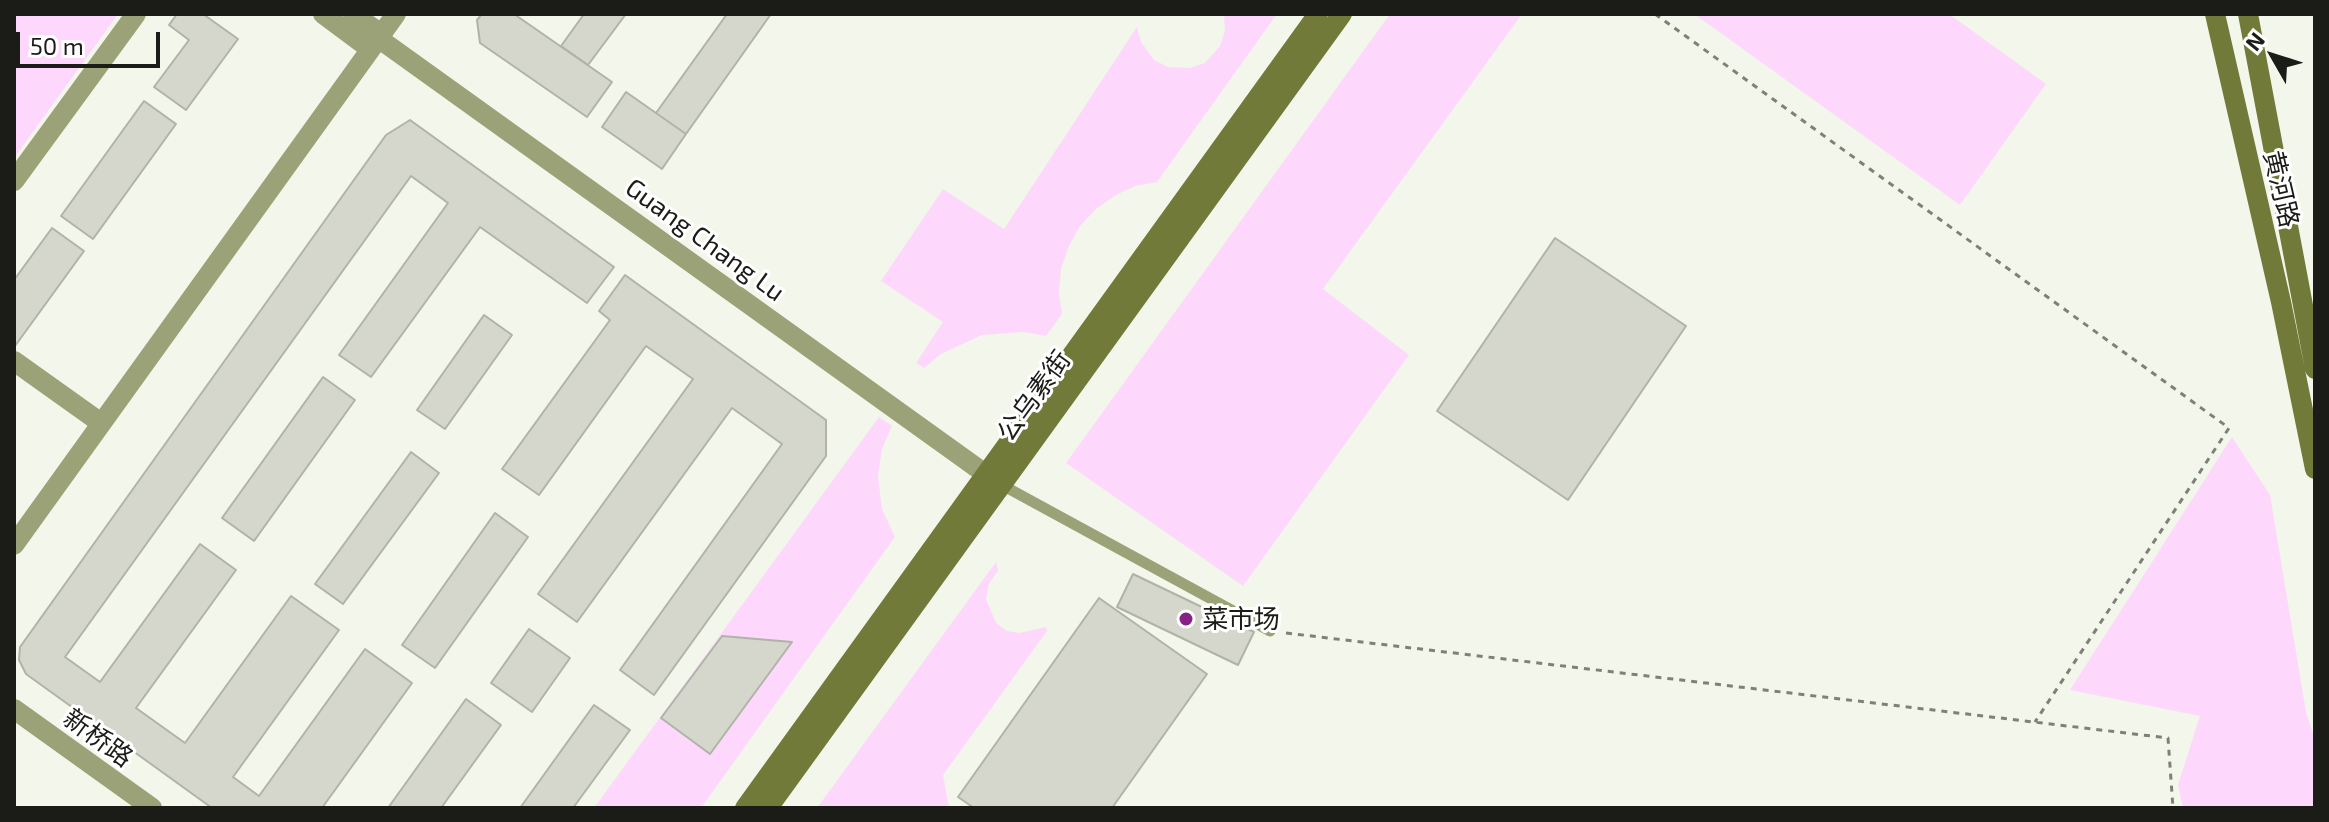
<!DOCTYPE html>
<meta charset="utf-8">
<style>
body{margin:0}
#map{position:relative;width:2329px;height:822px;overflow:hidden;background:#f3f6ea;font-family:"Exo 2",sans-serif}
canvas{display:block}
.frame{position:absolute;inset:0;border:16px solid #1b1c18;pointer-events:none}
.north{position:absolute;left:2233px;top:16px;width:80px;height:80px;-webkit-text-stroke:6px #fff;paint-order:stroke;rotate:309deg;font-size:22px;font-weight:700;line-height:32px;text-align:center;color:#1b1c18}
.north::after{content:'';display:block;margin:auto;width:28px;height:36px;background:#1b1c18;clip-path:polygon(50% 0,100% 100%,50% 72%,0 100%)}
.scale{position:absolute;left:16px;top:32px;width:144px;height:36px;box-sizing:border-box;border:4px solid #1b1c18;border-top:0;padding-left:10px;font-size:24px;line-height:28px;white-space:nowrap;color:#1b1c18;-webkit-text-stroke:6px #fff;paint-order:stroke}
</style>
<div id="map">
<canvas width="2329" height="822"></canvas>
<div class="frame"></div>
<div class="north">N</div>
<div class="scale">50 m</div>
</div>
<script>
const ctx = document.querySelector('canvas').getContext('2d');
ctx.lineJoin = 'round';
function fill(path, color) { ctx.fillStyle = color; ctx.fill(path, 'evenodd'); }
const poly = rows => new Path2D(rows.map(r => 'M' + r).join(''));
function trace(path, color, width, dash) { ctx.strokeStyle = color; ctx.lineWidth = width; ctx.lineCap = dash ? 'butt' : 'round'; ctx.setLineDash(dash || []); ctx.stroke(path); }
function drawText(font, color, halo, rows, align = 'center') {
  ctx.font = font + ' "Exo 2","Noto Sans SC",sans-serif'; ctx.lineWidth = 6; ctx.setLineDash([]); ctx.textBaseline = 'middle'; ctx.strokeStyle = halo; ctx.fillStyle = color; for (const [text, x, y, turn = 0] of rows) {
    ctx.save(); ctx.translate(x, y); ctx.rotate((+turn || 0) * Math.PI / 180); ctx.textAlign = isNaN(turn) ? turn : align; if (halo) ctx.strokeText(text, 0, 0); ctx.fillText(text, 0, 0); ctx.restore();
  }
}
const green = poly([
 [14,14,118,14,14,158],
 [1224,14,1277,14,1157,182,1135,186,1116,195,1096,209,1080,226,1069,246,1061,269,1059,292,1062,314,1046,336,1024,332,982,335,941,354,924,368,916,363,943,322,881,281,943,189,1004,229,1137,27,1141,42,1154,60,1168,67,1190,68,1205,63,1220,46,1225,31],
 [1390,14,1522,14,1323,289,1409,355,1243,586,1066,463],
 [1694,14,1949,14,2046,84,1960,205],
 [879,417,892,426,882,449,878,476,882,509,895,537,701,808,594,808],
 [2232,437,2270,495,2306,712,2315,740,2315,808,2183,808,2178,785,2200,716,2070,690],
 [996,562,998,570,989,584,986,599,996,623,1007,631,1019,633,1046,627,1047,631,943,775,949,808,817,808]
]);
const building = poly([
 [177,14,203,14,238,39,186,110,154,87,189,40,169,25,177,14],
 [482,14,514,14,612,82,587,117,480,43,477,20,482,14],
 [584,14,626,14,588,65,561,46,584,14],
 [727,14,771,14,686,134,656,113,727,14],
 [626,92,686,134,662,169,602,127,626,92],
 [144,101,176,124,93,239,61,216,144,101],
 [410,120,614,267,587,303,480,227,371,377,339,355,448,203,411,176,65,657,100,682,200,544,236,570,136,708,185,743,291,596,339,630,233,777,259,796,365,649,412,683,322,808,212,808,26,674,19,660,20,647,386,135,410,120],
 [52,228,84,251,15,346,14,280,52,228],
 [1555,238,1686,326,1568,500,1437,411,1555,238],
 [625,275,826,420,826,456,654,695,620,670,782,444,732,408,577,622,538,594,693,379,646,346,539,495,502,469,610,320,599,311,625,275],
 [484,315,512,335,445,429,417,410,484,315],
 [323,377,355,400,254,541,222,518,323,377],
 [411,452,439,473,343,604,315,584,411,452],
 [495,513,528,537,435,668,402,645,495,513],
 [1133,574,1254,632,1238,665,1117,607,1133,574],
 [1099,598,1207,674,1112,808,974,808,958,797,1099,598],
 [529,629,570,658,532,712,491,683,529,629],
 [722,636,792,642,710,754,661,718,722,636],
 [466,699,501,725,441,808,388,808,466,699],
 [594,705,630,730,573,808,520,808,594,705]
]);
const path = poly([
 [1655,14,2229,428,2035,722],
 [1286,633,2168,738,2173,808]
]);
const service = poly([
 [1002,485,1270,631]
]);
const minor = poly([
 [14,181,136,14],
 [14,361,101,423],
 [14,709,152,808]
]);
const tertiary = poly([
 [323,14,370,49],
 [353,14,381,34],
 [378,38,998,483],
 [14,545,396,14]
]);
const secondary = poly([
 [2215,14,2281,302,2315,469],
 [2248,14,2315,369],
 [745,808,1318,14],
 [768,808,1342,14]
]);
const markers = [
 [1186,619,8,"#872087"]
];
const streetNames = [
 ["黄河路",2281,189,77],
 ["Guang Chang Lu",705,240,36],
 ["公乌素街",1034,396,-54],
 ["新桥路",98,738,36]
];
const poiNames = [
 ["菜市场",1202,619]
];
fill(green, '#fed8fc');
fill(building, '#d5d7cc');
trace(building, '#b0b3a8', 2);
trace(path, '#7f8179', 3, [6, 6]);
trace(service, '#9ba278', 11);
trace(minor, '#9ba278', 20);
trace(tertiary, '#9ba278', 20);
trace(secondary, '#717a39', 20);
for (const [x, y, r, color] of markers) { const dot = new Path2D(); dot.arc(x, y, r, 0, 2 * Math.PI); ctx.fillStyle = color; ctx.fill(dot); trace(dot, '#fff', 3); }
drawText('26px', '#1b1c18', '#fff', streetNames);
drawText('26px', '#1b1c18', '#fff', poiNames, 'left');
</script>
